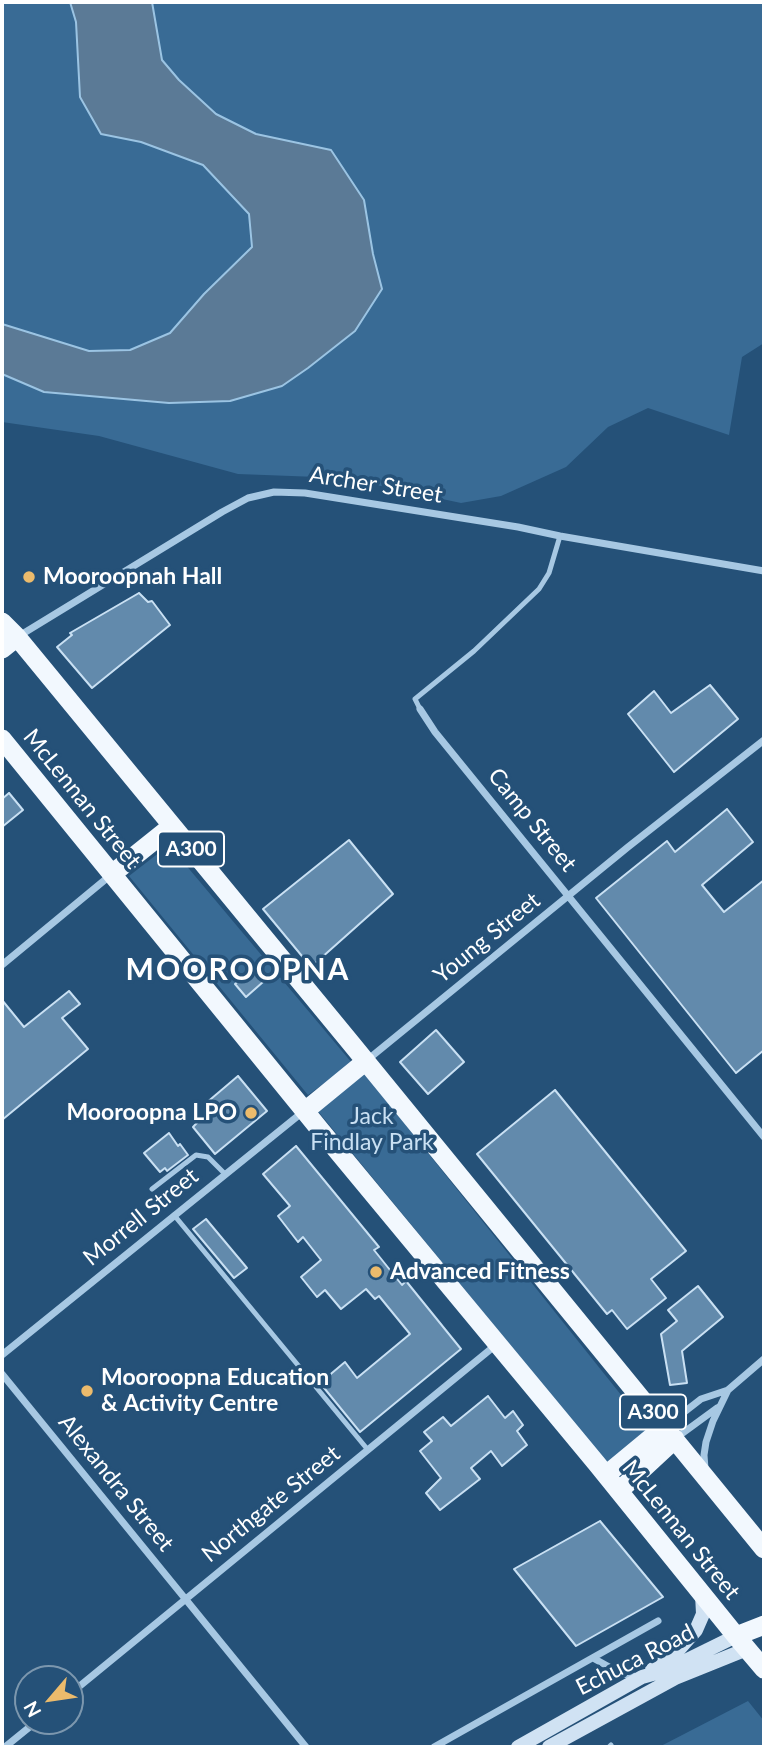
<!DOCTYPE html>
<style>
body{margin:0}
#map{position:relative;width:766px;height:1749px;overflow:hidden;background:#255178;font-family:Lato,sans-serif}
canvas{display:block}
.frame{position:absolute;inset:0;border:4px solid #fff;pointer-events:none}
.north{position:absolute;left:14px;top:1665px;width:70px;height:70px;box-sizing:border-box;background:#255178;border:2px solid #7c97ae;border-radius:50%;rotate:241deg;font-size:19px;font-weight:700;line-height:28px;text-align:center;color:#fff}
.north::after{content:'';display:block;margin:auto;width:24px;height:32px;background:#ecbb6c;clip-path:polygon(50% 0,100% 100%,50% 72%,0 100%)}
</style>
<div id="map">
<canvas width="766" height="1749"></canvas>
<div class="frame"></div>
<div class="north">N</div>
</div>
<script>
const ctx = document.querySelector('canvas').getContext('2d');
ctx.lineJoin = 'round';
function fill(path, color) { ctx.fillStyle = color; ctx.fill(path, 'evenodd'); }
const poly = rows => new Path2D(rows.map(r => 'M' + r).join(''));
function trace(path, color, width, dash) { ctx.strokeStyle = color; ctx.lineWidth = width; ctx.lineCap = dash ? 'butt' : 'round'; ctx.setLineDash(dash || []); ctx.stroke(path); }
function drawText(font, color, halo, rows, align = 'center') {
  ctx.font = font + ' Lato,sans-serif'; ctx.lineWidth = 7; ctx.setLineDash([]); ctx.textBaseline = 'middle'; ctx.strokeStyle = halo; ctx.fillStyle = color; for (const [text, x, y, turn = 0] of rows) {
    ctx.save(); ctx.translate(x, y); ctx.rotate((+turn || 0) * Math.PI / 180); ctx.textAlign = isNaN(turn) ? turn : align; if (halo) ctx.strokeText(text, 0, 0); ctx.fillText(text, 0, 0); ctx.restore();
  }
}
const green = poly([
 [2,2,70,2,76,22,80,97,101,133,141,142,203,165,250,214,252,247,204,294,170,333,130,350,89,351,2,324],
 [152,2,764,2,764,343,742,357,729,435,648,408,608,427,566,467,501,496,461,503,344,478,238,474,99,436,2,422,2,374,44,392,382,289,373,254,332,150,256,134,216,114,179,80,162,60],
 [169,845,352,1063,308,1095,129,876],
 [365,1074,649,1430,608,1464,317,1110],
 [748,1701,764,1721,764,1747,659,1747]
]);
const water = poly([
 [70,2,152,2,162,60,179,80,216,114,256,134,331,150,364,200,373,254,382,289,355,331,308,368,282,386,230,401,169,403,44,392,2,374,2,324,89,351,130,350,170,333,204,294,252,247,249,214,203,165,141,142,101,134,80,97,76,22,70,2]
]);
const building = poly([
 [139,593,148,602,152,601,170,625,92,688,57,647,72,635,70,633,139,593],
 [710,685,738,719,674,772,628,714,654,691,671,713,710,685],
 [9,793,23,810,2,827,2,799,9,793],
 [727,809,753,842,702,885,724,912,764,880,764,1050,736,1073,596,898,667,841,675,852,727,809],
 [349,840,393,894,311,967,263,909,349,840],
 [252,969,263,982,246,997,235,984,252,969],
 [69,991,80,1004,62,1018,88,1049,2,1120,2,1000,24,1027,69,991],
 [436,1030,464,1062,428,1094,400,1062,436,1030],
 [238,1076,267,1111,215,1154,193,1127,209,1110,205,1104,238,1076],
 [555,1090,686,1251,651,1279,666,1298,627,1329,612,1310,607,1314,477,1154,555,1090],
 [169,1133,178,1146,180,1144,188,1155,167,1171,165,1168,160,1172,144,1153,169,1133],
 [296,1146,379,1247,374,1250,402,1285,406,1281,461,1349,360,1432,320,1383,345,1362,357,1378,410,1334,379,1296,375,1299,366,1289,341,1309,325,1290,317,1297,301,1277,321,1260,303,1237,298,1242,278,1216,290,1206,263,1174,296,1146],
 [206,1219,247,1268,234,1278,193,1229,206,1219],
 [698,1286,723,1317,682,1351,687,1383,670,1385,661,1334,677,1321,668,1310,698,1286],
 [488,1396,505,1418,513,1411,523,1425,517,1431,527,1445,502,1466,491,1451,471,1468,480,1479,440,1510,426,1493,441,1478,420,1451,432,1441,424,1432,443,1417,451,1426,488,1396],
 [600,1521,663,1597,576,1646,514,1569,600,1521]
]);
const service = poly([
 [420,709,415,699,474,651,539,589,549,573,560,536],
 [152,1189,196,1155,208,1157,225,1174],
 [174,1215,368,1450],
 [609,1747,611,1745]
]);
const minor = poly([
 [19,636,222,512,248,498,274,492,305,493,518,527,560,536,764,571],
 [420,709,435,732,764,1137],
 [2,965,112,874],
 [366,1061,628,847,764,740],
 [2,1355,304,1111],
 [2,1374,306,1747],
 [665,1427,701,1399,728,1390,764,1359],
 [676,1438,717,1408],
 [705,1469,704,1455,706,1442,713,1421,728,1390],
 [593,1658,620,1673,637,1677],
 [70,1694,497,1344],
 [5,1747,37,1721],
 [434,1747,658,1621]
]);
const secondary = poly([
 [652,1670,680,1648,696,1630,703,1614,702,1594],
 [518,1747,642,1677,667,1670,736,1636],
 [549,1747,675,1678,747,1649]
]);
const trunk = poly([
 [2,622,17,637,350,1042,764,1549],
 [2,649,17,637],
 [2,739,321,1131,597,1464,736,1636,764,1669],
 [112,874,172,826],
 [305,1111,366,1061],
 [606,1475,664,1427],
 [619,1491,675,1439],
 [736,1636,764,1625]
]);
const markers = [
 [29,577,7,"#ecbb6c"],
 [251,1113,7,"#ecbb6c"],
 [376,1272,7,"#ecbb6c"],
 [87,1391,7,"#ecbb6c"]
];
const shields = [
 [191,849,66],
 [653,1412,66]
];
const shieldNames = [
 ["A300",191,849],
 ["A300",653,1412]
];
const streetNames = [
 ["Archer Street",376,485,9],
 ["McLennan Street",82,799,51],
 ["Camp Street",532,820,51],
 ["Young Street",487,938,-39],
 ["Morrell Street",141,1217,-39],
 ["Alexandra Street",116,1483,51],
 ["Northgate Street",271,1504,-39],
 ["McLennan Street",681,1530,51],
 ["Echuca Road",635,1660,-27]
];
const poiNames = [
 ["Mooroopnah Hall",43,577],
 ["Mooroopna LPO",237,1113,"right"],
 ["Advanced Fitness",390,1272],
 ["Mooroopna Education",101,1378],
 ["& Activity Centre",101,1404]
];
const parkNames = [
 ["Jack",372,1117],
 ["Findlay Park",372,1143]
];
const districtNames = [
 ["MOOROOPNA",238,970]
];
fill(green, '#396b95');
fill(water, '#5b7a96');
trace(water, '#9bc4e3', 2);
fill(building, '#628aac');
trace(building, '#c9e0f3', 2);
trace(service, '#a7c8e3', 5);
trace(minor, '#a7c8e3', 7);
trace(secondary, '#d0e2f3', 14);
trace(trunk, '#f2f8fe', 19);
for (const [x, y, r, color] of markers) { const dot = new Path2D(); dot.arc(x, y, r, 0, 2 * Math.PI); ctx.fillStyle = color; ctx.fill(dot); trace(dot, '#255178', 2.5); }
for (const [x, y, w] of shields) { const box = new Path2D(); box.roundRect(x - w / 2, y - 17.5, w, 35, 5); ctx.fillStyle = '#255178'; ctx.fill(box); trace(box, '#fff', 2); }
drawText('bold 21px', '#fff', null, shieldNames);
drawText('23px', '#fff', '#255178', streetNames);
drawText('bold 23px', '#fff', '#255178', poiNames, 'left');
drawText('23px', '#c9e0f3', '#255178', parkNames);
ctx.letterSpacing = '2px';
drawText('bold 30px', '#fff', '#255178', districtNames);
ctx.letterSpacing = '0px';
</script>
